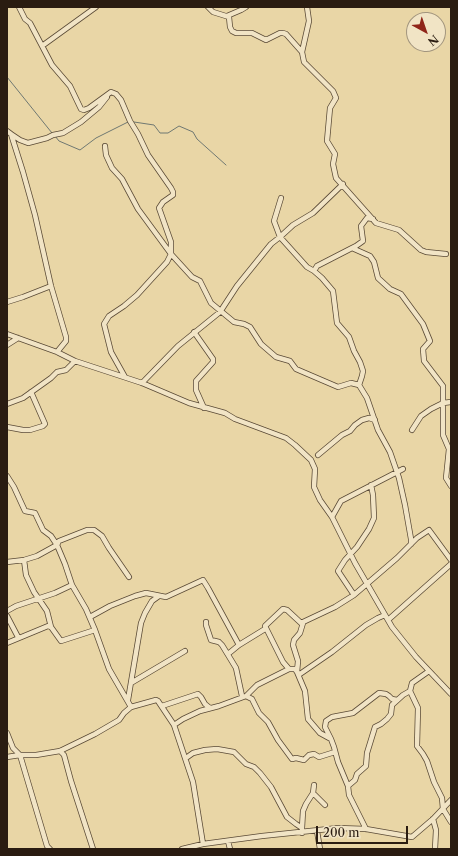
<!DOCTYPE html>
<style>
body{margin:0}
#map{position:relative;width:458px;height:856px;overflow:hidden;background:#e9d6a6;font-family:"Libre Caslon Text",serif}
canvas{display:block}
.frame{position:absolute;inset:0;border:8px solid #2a1c11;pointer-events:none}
.north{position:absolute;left:406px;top:12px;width:40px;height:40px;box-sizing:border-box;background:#f1e4c5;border:1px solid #a1947d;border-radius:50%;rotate:140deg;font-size:11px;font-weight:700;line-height:16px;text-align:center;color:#2a1c11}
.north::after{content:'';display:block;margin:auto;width:14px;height:18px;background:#8f2418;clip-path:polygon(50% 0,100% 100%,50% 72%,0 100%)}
.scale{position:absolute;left:316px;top:826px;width:92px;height:18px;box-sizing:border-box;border:2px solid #2a1c11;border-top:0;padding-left:5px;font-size:12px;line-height:14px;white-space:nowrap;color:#2a1c11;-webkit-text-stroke:3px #f1e4c5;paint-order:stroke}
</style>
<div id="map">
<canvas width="458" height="856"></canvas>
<div class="frame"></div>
<div class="north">N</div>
<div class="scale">200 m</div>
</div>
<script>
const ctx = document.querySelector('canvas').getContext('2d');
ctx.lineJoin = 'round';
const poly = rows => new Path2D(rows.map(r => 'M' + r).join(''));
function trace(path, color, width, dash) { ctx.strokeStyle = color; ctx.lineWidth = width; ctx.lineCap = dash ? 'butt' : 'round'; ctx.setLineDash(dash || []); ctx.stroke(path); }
const stream = poly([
 [7,77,52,133],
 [134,122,154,125,160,133,168,133,179,126,193,132,197,139,226,165],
 [55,136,59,141,80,150,96,138,128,122]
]);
const minor = poly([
 [19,7,25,19,30,23,52,65,70,86,81,109,84,110,89,108,111,92,116,94,121,100,130,121,138,134,148,155,171,188,173,192,173,195,163,202,159,208,171,242,171,254,167,262,137,295,124,306,109,316,104,324,111,352,125,377],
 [208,7,213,12,229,17,230,27,232,31,236,33,252,33,266,40,280,33,283,33,286,34,302,52],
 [307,7,309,21,302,52,304,62,333,91,336,98,330,108,327,141,335,154,333,164,336,178,376,223,399,230,421,250,426,252,446,254],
 [227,16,241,10,246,7],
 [42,46,96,7],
 [7,131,11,134,23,172,35,215,51,286,66,337,66,341,57,352],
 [11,134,20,140,28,143,47,138,53,135,63,133,81,122,99,107,107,97],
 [105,146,106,155,112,168,122,179,138,209,171,254,192,277,200,281,211,303,234,322,244,324,250,327,261,344,276,357,290,361,296,369,338,387,351,383,359,385],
 [281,198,274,221,280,237,307,267,314,271,322,278,333,291,337,323,349,337,354,351,360,362,363,371,362,376,359,385,367,398,378,430,390,452,399,478,405,505,411,539,411,544],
 [352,248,356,246,363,241,361,226,367,218,373,219],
 [314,271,317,266,352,248,370,256,374,262,378,278,390,289,401,294,423,324,430,341,423,349,424,361,443,386,443,435,449,449,446,478,451,486],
 [7,302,23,297,51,286],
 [194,332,213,359,213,362,196,381,196,390,204,408],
 [7,334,57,352,75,361,142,383,189,403,225,413,235,419,286,438,295,445,311,460,315,469,314,487,320,500,332,517,355,563,392,627,416,657,451,694],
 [7,345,18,338],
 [142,383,178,346,220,312,237,286,271,244,280,237,293,225,313,213,343,184],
 [7,404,23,398,51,378,57,372,66,370,75,361],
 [7,427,23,430,30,430,43,426,45,424,31,392],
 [412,430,421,416,431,409,443,403,451,402],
 [318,455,342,435,350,431,355,425,362,420,369,418,375,420],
 [7,476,14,487,25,511,35,513,43,530,51,536,57,545,65,564,72,585,86,609,95,630,109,669,131,707],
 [332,517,341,501,403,469],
 [24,560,26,575,34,592,47,611,51,627],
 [7,562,24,560,37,556,57,545,59,541,87,530,94,530,102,536,109,548,129,577],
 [354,595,338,571,345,560,357,547,369,529,374,518,373,495,371,485],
 [7,611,16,606,55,593,72,585],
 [7,616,18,637],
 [90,617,110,606,135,596,146,593,166,597,203,580,208,588,239,645],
 [388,620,451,564],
 [206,622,206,625,211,640,219,642,222,645,236,668,242,696],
 [303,623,300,633,294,640,293,645,298,661,297,672,300,674,332,652,366,625,378,618,385,615],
 [7,643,48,626,51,627,61,641,95,630],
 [228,654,239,645,265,629],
 [131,683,185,651],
 [410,691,418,708,417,746,423,754,427,761,434,782,442,798,443,809,451,822],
 [246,696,252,699,259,713,268,722,278,740,292,759,296,758,304,760,309,755,314,754,319,757,335,752],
 [128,700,141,623,145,613,152,601,159,596],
 [162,706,198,694,201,697,205,704,210,708],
 [174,725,183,719,200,711,219,706,246,696,257,685,289,669],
 [7,733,13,748,20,755,36,755,60,751,95,734,119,720,124,713,131,707,156,700,158,701,174,725,193,782,203,844],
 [331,739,325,727,326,721,332,717,353,713,379,693,386,694,389,696,392,699,397,700],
 [60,751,64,755,71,781,93,849],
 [7,757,20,755,47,846,50,849],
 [186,758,193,753,205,750,217,749,234,752,246,764,254,767,260,773,271,787,287,817,296,824,302,828,302,833],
 [348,786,355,780,357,774,366,766,367,753,375,727,381,724,387,719,391,714,392,705,403,695,410,691,412,683,429,671],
 [313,793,325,805],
 [433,819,436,830,435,849],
 [302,828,303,811,306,804,313,793,314,785],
 [366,829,349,795,348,786,338,762,334,747,331,739,320,733,308,719,305,691,297,672,295,669,289,669,283,662,265,626,283,609,287,610,301,623,335,607,354,595,397,558,417,538,429,530,451,560],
 [317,831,320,849],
 [228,841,230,849],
 [182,849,203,844,262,836,338,828,366,829,412,837,433,819,451,800]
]);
trace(stream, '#6f7872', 1);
trace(minor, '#5a4a36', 6);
trace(minor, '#f1e4c5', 4.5);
</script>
